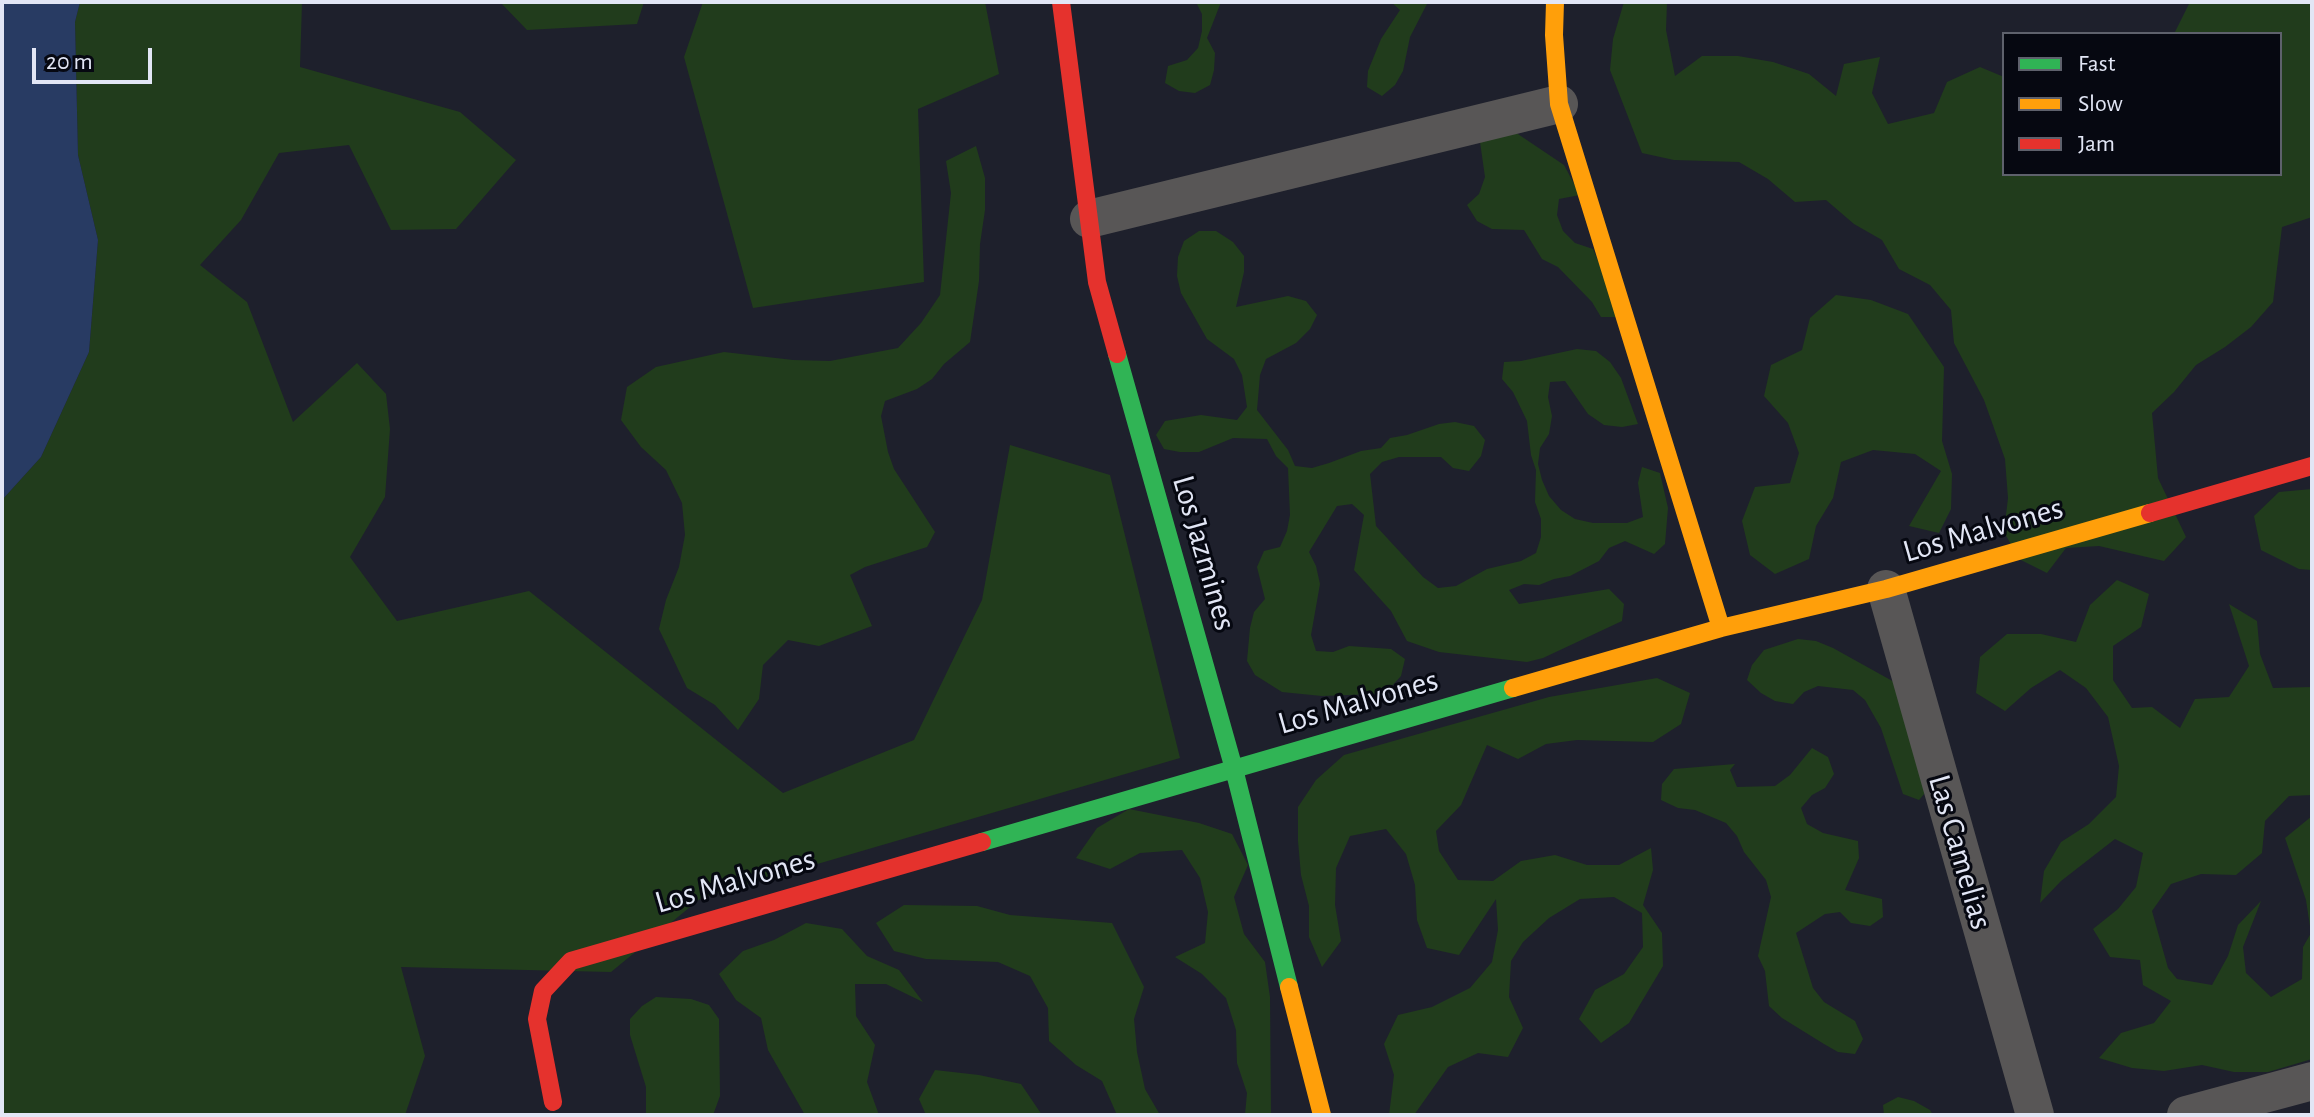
<!DOCTYPE html>
<style>
body{margin:0}
#map{position:relative;width:2314px;height:1117px;overflow:hidden;background:#1e202c;font-family:"Alegreya Sans",sans-serif}
canvas{display:block}
.frame{position:absolute;inset:0;border:4px solid #e2e6f5;pointer-events:none}
.legend{position:absolute;left:2002px;top:32px;width:280px;height:144px;box-sizing:border-box;background:#060811;border:2px solid #5e616c;margin:0;padding:10px 14px;list-style:none;font-size:24px;color:#e2e6f5}
.legend li{display:flex;align-items:center;gap:16px;height:40px}
.legend b{width:40px;border:2px solid #5e616c}
.scale{position:absolute;left:32px;top:48px;width:120px;height:36px;box-sizing:border-box;border:4px solid #e2e6f5;border-top:0;padding-left:10px;font-size:24px;line-height:28px;white-space:nowrap;color:#e2e6f5;-webkit-text-stroke:6px #060811;paint-order:stroke}
</style>
<div id="map">
<canvas width="2314" height="1117"></canvas>
<div class="frame"></div>
<ul class="legend">
<li><b style="height:10px;background:#30b455"></b>Fast</li>
<li><b style="height:10px;background:#ff9f0a"></b>Slow</li>
<li><b style="height:10px;background:#e5322d"></b>Jam</li>
</ul>
<div class="scale">20 m</div>
</div>
<script>
const ctx = document.querySelector('canvas').getContext('2d');
ctx.lineJoin = 'round';
function fill(path, color) { ctx.fillStyle = color; ctx.fill(path, 'evenodd'); }
const poly = rows => new Path2D(rows.map(r => 'M' + r).join(''));
function trace(path, color, width, dash) { ctx.strokeStyle = color; ctx.lineWidth = width; ctx.lineCap = dash ? 'butt' : 'round'; ctx.setLineDash(dash || []); ctx.stroke(path); }
function drawText(font, color, halo, rows, align = 'center') {
  ctx.font = font + ' "Alegreya Sans",sans-serif'; ctx.lineWidth = 6; ctx.setLineDash([]); ctx.textBaseline = 'middle'; ctx.strokeStyle = halo; ctx.fillStyle = color; for (const [text, x, y, turn = 0] of rows) {
    ctx.save(); ctx.translate(x, y); ctx.rotate((+turn || 0) * Math.PI / 180); ctx.textAlign = isNaN(turn) ? turn : align; if (halo) ctx.strokeText(text, 0, 0); ctx.fillText(text, 0, 0); ctx.restore();
  }
}
const green = poly([
 [80,2,302,2,300,67,460,112,516,160,456,229,391,230,349,145,279,153,241,220,200,265,247,302,293,422,357,363,386,394,390,429,385,497,350,557,397,621,529,591,783,793,914,740,982,600,1010,445,1110,475,1180,758,701,898,611,972,401,967,425,1056,405,1115,2,1115,2,500,41,457,89,352,98,240,78,155,75,22],
 [500,2,644,2,637,24,527,30],
 [703,2,985,2,999,74,918,109,924,282,753,308,684,57],
 [1196,2,1221,2,1207,38,1215,53,1214,70,1210,85,1195,93,1179,91,1165,83,1168,66,1187,60,1198,48,1202,31,1202,14],
 [1391,2,1428,2,1410,37,1403,71,1395,85,1382,96,1367,87,1368,71,1381,39,1400,10],
 [1624,2,1667,2,1666,30,1675,76,1702,56,1738,56,1773,62,1809,74,1836,96,1844,64,1880,57,1872,93,1888,124,1934,113,1947,82,1980,67,2004,77,2004,174,2280,174,2280,34,2174,34,2190,2,2312,2,2312,217,2282,227,2273,302,2251,327,2225,347,2196,365,2174,392,2152,413,2158,478,2186,537,2164,561,2099,546,2066,548,2047,573,2019,559,2004,532,2008,498,2005,459,1984,400,1954,343,1951,310,1930,285,1899,269,1882,240,1854,224,1826,200,1795,202,1768,179,1739,162,1674,160,1642,153,1610,70,1613,39],
 [1503,124,1564,165,1580,195,1559,199,1557,215,1563,231,1575,243,1593,249,1622,317,1601,317,1592,302,1558,267,1542,259,1524,230,1492,229,1477,221,1467,205,1479,194,1485,177,1480,142],
 [976,146,985,178,985,210,980,244,979,281,970,342,944,364,932,379,917,389,885,401,881,416,888,452,894,469,935,532,927,547,865,567,850,575,872,626,819,646,788,640,763,665,759,699,738,730,715,705,687,688,659,629,666,600,679,567,685,535,682,503,666,470,641,447,621,420,627,387,656,367,724,352,793,360,830,361,898,348,921,323,940,295,951,193,946,161],
 [1199,231,1216,231,1233,242,1244,256,1244,272,1236,307,1288,296,1306,301,1317,315,1310,329,1296,343,1266,359,1260,375,1257,410,1288,450,1295,466,1312,468,1329,463,1361,451,1381,448,1390,438,1407,435,1439,424,1455,422,1474,426,1485,440,1481,456,1469,471,1453,468,1441,457,1399,457,1382,462,1370,474,1376,526,1423,577,1438,588,1456,586,1487,569,1521,561,1536,553,1541,537,1541,519,1535,502,1536,470,1531,455,1527,421,1513,392,1502,379,1504,362,1521,361,1577,349,1596,351,1610,362,1621,378,1638,424,1622,427,1604,425,1588,414,1565,381,1550,382,1548,397,1552,416,1549,434,1540,448,1538,464,1542,480,1549,496,1561,510,1575,519,1593,523,1627,523,1643,517,1638,483,1642,467,1660,473,1668,508,1665,544,1654,554,1625,541,1609,548,1599,561,1570,576,1554,579,1539,585,1524,584,1509,590,1519,604,1609,589,1624,604,1622,621,1543,658,1527,662,1439,652,1407,641,1391,611,1354,570,1364,515,1352,504,1337,506,1309,552,1316,566,1320,584,1311,635,1316,651,1333,652,1349,646,1391,649,1405,659,1401,676,1389,689,1374,694,1322,696,1282,692,1255,675,1247,661,1250,628,1254,612,1265,599,1257,567,1264,551,1280,547,1287,531,1290,515,1288,468,1276,456,1267,439,1233,438,1199,452,1180,452,1164,449,1156,435,1165,421,1201,415,1237,420,1247,407,1242,375,1234,359,1207,339,1181,293,1177,276,1178,257,1184,241],
 [1836,295,1871,300,1908,314,1944,367,1942,441,1952,474,1951,509,1939,533,1909,526,1941,471,1915,454,1873,450,1841,462,1833,498,1816,526,1809,559,1775,574,1750,555,1742,521,1755,487,1790,483,1799,453,1788,423,1764,396,1771,365,1802,350,1810,318],
 [2312,489,2312,570,2299,569,2261,550,2254,516,2279,492],
 [2117,580,2149,594,2141,627,2113,646,2113,680,2132,708,2152,707,2180,728,2195,699,2229,697,2249,666,2229,604,2257,621,2260,654,2273,688,2312,687,2312,795,2289,796,2265,821,2262,853,2236,875,2201,874,2171,884,2152,911,2168,968,2177,979,2212,985,2228,956,2238,925,2261,901,2243,947,2246,973,2271,997,2302,979,2303,947,2311,933,2306,900,2285,838,2312,816,2312,1059,2268,1072,2234,1072,2202,1065,2164,1071,2132,1068,2099,1058,2121,1033,2154,1023,2171,1001,2143,985,2140,960,2110,957,2093,929,2118,909,2136,887,2143,853,2115,839,2061,881,2040,903,2044,871,2061,842,2089,824,2116,797,2119,766,2108,717,2086,688,2060,670,2031,688,2005,711,1976,693,1980,657,2007,634,2041,634,2076,642,2090,605],
 [1798,639,1816,641,1833,648,1896,683,1936,780,1919,800,1903,794,1881,728,1865,700,1853,690,1818,686,1804,692,1793,704,1775,701,1761,693,1747,680,1752,665,1764,650],
 [1657,678,1690,693,1681,724,1653,742,1577,740,1546,744,1518,759,1487,745,1461,805,1436,831,1439,851,1458,880,1493,881,1521,861,1555,855,1587,865,1619,865,1651,848,1653,870,1643,905,1662,933,1663,966,1629,1023,1601,1043,1579,1019,1595,990,1624,974,1643,947,1642,913,1614,897,1580,899,1549,918,1523,942,1511,961,1509,997,1523,1028,1508,1057,1478,1053,1448,1067,1414,1115,1389,1115,1394,1075,1384,1044,1398,1015,1432,1007,1470,988,1492,962,1498,930,1496,899,1459,955,1427,948,1417,920,1415,885,1406,854,1386,829,1350,836,1336,868,1335,905,1341,941,1322,967,1309,937,1309,906,1301,875,1298,841,1298,807,1316,780,1344,755,1549,697],
 [1812,748,1828,757,1834,774,1825,788,1812,795,1801,808,1807,824,1823,833,1858,841,1859,858,1845,890,1882,899,1883,917,1870,926,1851,923,1840,912,1825,914,1796,933,1813,988,1824,1002,1855,1021,1863,1039,1855,1054,1838,1052,1824,1044,1782,1018,1769,1006,1765,971,1758,956,1771,897,1766,880,1744,852,1737,836,1726,823,1695,810,1678,808,1661,800,1662,784,1674,769,1735,764,1730,770,1737,787,1775,786,1790,775],
 [1129,809,1199,823,1232,834,1248,865,1234,897,1244,934,1265,962,1270,997,1271,1115,1245,1115,1247,1093,1237,1063,1236,1030,1226,998,1202,974,1175,957,1205,943,1208,912,1200,878,1182,850,1140,853,1110,869,1076,858,1097,828],
 [904,905,977,906,1010,915,1112,923,1144,987,1134,1019,1137,1052,1145,1089,1160,1115,1117,1115,1102,1081,1076,1065,1049,1041,1048,1008,1030,976,998,962,926,959,894,951,876,923],
 [806,923,842,929,867,956,899,970,923,1002,886,984,855,984,856,1016,875,1045,867,1082,879,1115,805,1115,768,1050,761,1018,736,1000,719,974,743,951,774,940],
 [656,997,691,999,709,1005,719,1019,720,1096,713,1115,646,1115,646,1087,630,1035,630,1019,642,1006],
 [935,1070,979,1075,1021,1084,1042,1115,926,1115,919,1099],
 [1898,1097,1914,1101,1930,1110,1933,1115,1884,1115,1883,1105]
]);
const water = poly([
 [2,2,80,2,75,22,78,155,98,240,89,352,41,457,2,500]
]);
const street = poly([
 [1089,219,1559,104],
 [1886,589,2035,1115],
 [2186,1115,2312,1081]
]);
const fast = poly([
 [1117,354,1234,769,1289,987],
 [982,842,1513,688]
]);
const slow = poly([
 [1555,2,1554,35,1559,104,1721,628],
 [1513,688,1721,628,1886,589,2150,513],
 [1289,987,1322,1115]
]);
const jam = poly([
 [1061,2,1097,282,1117,354],
 [2150,513,2312,466],
 [553,1102,537,1019,543,991,571,961,982,842]
]);
const streetNames = [
 ["Los Malvones",1983,530,-16],
 ["Los Jazmines",1204,553,74],
 ["Los Malvones",1358,702,-16],
 ["Las Camelias",1960,852,74],
 ["Los Malvones",735,881,-16]
];
fill(green, '#213c1c');
fill(water, '#283b63');
trace(street, '#585656', 38);
trace(fast, '#30b455', 18);
trace(slow, '#ff9f0a', 18);
trace(jam, '#e5322d', 18);
drawText('32px', '#e2e6f5', '#060811', streetNames);
</script>
